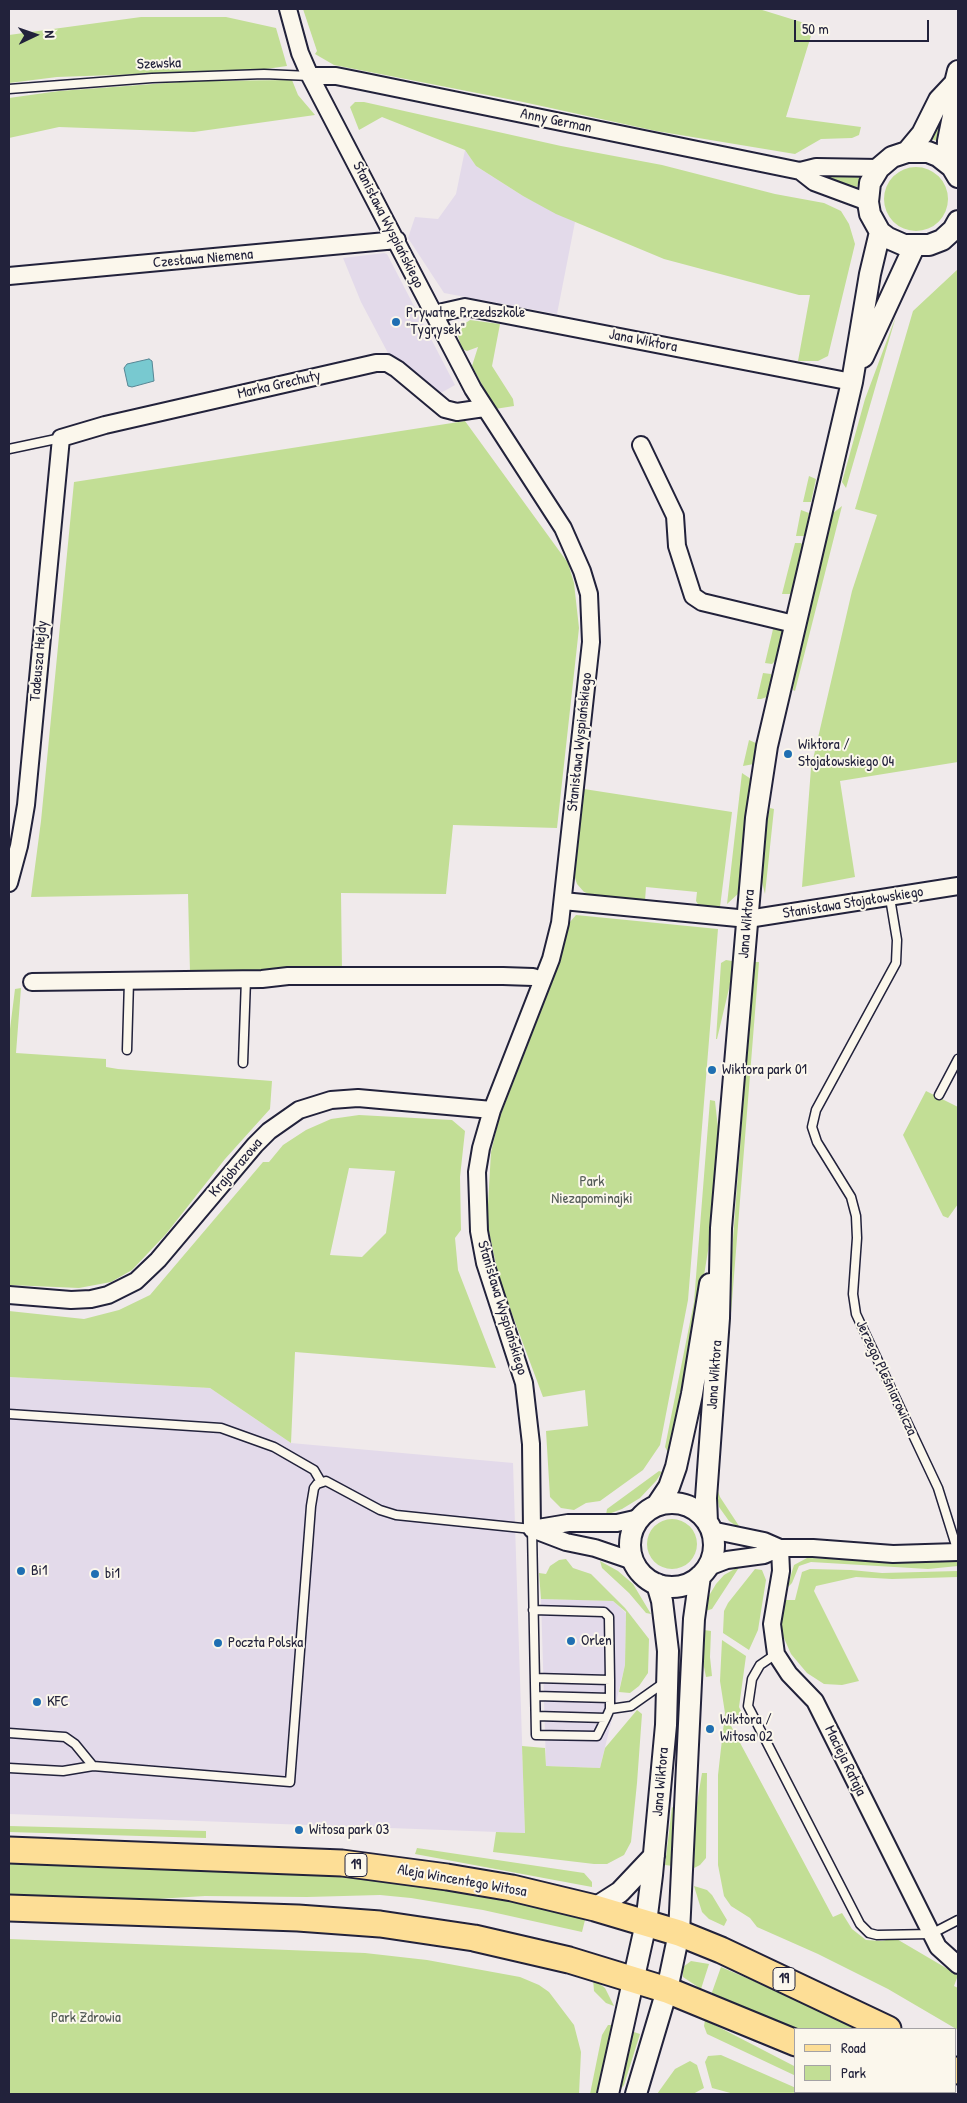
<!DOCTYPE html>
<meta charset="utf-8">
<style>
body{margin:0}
#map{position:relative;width:967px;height:2103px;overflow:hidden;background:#f0eaeb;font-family:"Patrick Hand",sans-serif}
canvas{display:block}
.frame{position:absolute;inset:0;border:10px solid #22223b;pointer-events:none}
.legend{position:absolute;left:794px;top:2028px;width:162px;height:65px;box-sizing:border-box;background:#fbf7ec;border:1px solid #a4a2a5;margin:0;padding:6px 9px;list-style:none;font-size:15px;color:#22223b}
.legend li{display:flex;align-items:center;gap:10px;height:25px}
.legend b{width:25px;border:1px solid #a4a2a5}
.north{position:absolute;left:10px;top:10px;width:50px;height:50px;-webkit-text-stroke:4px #fbf7ec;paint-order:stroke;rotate:87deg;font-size:14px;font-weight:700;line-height:20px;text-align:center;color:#22223b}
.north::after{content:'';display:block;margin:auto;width:18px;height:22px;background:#22223b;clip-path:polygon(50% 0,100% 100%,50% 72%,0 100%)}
.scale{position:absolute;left:794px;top:20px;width:135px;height:22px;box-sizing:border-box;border:2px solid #22223b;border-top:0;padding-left:6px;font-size:15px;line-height:18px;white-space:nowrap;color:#22223b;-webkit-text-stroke:4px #fbf7ec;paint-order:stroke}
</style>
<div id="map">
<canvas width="967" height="2103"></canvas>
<div class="frame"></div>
<ul class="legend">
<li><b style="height:6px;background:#fdde96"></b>Road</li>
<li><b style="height:14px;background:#c2de95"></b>Park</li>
</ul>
<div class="north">N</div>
<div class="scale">50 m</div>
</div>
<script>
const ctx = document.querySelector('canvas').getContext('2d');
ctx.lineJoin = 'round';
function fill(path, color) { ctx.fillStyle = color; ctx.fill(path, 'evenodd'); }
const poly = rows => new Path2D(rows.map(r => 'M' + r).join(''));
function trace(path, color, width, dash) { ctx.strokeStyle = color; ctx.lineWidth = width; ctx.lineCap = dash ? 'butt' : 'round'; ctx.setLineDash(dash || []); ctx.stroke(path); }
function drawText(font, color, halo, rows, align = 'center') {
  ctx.font = font + ' "Patrick Hand",sans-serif'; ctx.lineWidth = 4; ctx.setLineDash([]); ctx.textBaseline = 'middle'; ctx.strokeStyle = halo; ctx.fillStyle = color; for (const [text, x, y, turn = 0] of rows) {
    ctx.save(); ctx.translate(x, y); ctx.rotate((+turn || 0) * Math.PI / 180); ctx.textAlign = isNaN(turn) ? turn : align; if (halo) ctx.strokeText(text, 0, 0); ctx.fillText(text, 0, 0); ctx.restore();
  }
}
const built = poly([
 [465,150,476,166,523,196,575,222,557,314,444,293,408,238,415,217,438,219,456,194],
 [384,253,387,254,455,385,439,394,389,355,361,302,343,258],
 [9,1377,210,1388,291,1443,513,1463,525,1833,9,1814],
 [541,1599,613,1601,626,1613,625,1665,600,1768,546,1766]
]);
const green = poly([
 [303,9,759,9,814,26,786,117,861,127,859,135,852,138,821,139,795,154,656,131,523,102,334,65,315,54,317,51],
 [141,17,226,17,276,28,287,66,259,70,57,77,9,83,9,35],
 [292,80,298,95,315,115,194,132,59,127,9,138,9,98,59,91,193,81],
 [951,101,940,142,928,138],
 [355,102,364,102,561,146,662,165,775,194,824,203,841,211,849,224,855,244,828,356,818,361,798,361,810,295,799,295,664,259,556,214,523,196,476,166,465,150,382,117,359,130,350,107],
 '884 199a32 32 0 1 1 64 0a32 32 0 1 1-64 0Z',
 [829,173,860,176,857,187,828,181],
 [958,269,958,762,840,781,855,877,802,887,811,768,852,591,877,515,855,509,913,311],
 [896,316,846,488,842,482,865,399],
 [470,320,500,324,492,366,513,399,514,406,495,409,472,366,478,347,467,351,462,349,458,336,461,326],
 [465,421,568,563,574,583,579,628,557,828,453,825,446,894,341,893,342,971,190,972,188,894,31,897,41,821,74,482],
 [809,476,816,479,811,502,803,502],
 [842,506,795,691,793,690,795,668,818,564,833,513],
 [801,510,809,513,805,536,796,536],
 [795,543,801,543,803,546,792,594,782,594],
 [774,625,783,631,775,661,772,664,765,663],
 [763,673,771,674,772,677,767,697,761,699,757,699],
 [749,740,758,744,754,764,743,766],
 [742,773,751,779,740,892,727,904],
 [584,789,732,812,720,907,699,906,696,901,697,892,646,887,645,901,592,895,584,892,577,884,574,875],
 [770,808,774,809,765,894,761,878,765,828],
 [576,915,718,929,688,1300,660,1445,643,1470,600,1501,586,1503,574,1510,561,1508,550,1497,546,1431,588,1426,585,1390,543,1397,499,1279,487,1222,491,1152,499,1119,560,962,570,922],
 [726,960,732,961,731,980,717,1039,716,1039,721,963],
 [754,962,759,962,719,1464,716,1464],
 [21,988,16,1053,106,1059,106,1067,118,1069,272,1081,270,1109,225,1159,166,1234,132,1270,111,1282,79,1288,9,1285,9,1037,15,989],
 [926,1091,958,1107,958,1204,948,1218,943,1216,903,1135],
 [710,1100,715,1101,719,1137,713,1220,701,1294,669,1454,665,1447,694,1302],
 [359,1115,452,1120,465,1131,460,1177,461,1230,455,1238,458,1270,496,1368,295,1352,291,1443,210,1388,9,1377,9,1311,84,1319,119,1310,150,1295,263,1162,269,1162,283,1145,306,1130,331,1119],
 [349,1168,395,1171,386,1233,362,1257,330,1255],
 [659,1471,662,1472,656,1481,640,1498,622,1509,606,1515,607,1509],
 [715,1483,720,1497,741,1529,729,1521,719,1507],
 '647 1544a25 25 0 1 1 50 0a25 25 0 1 1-50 0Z',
 [807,1558,908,1562,958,1559,958,1566,928,1569,811,1562,799,1566,792,1583,787,1588,794,1565],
 [566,1559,573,1568,591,1574,625,1608,649,1639,648,1673,639,1686,630,1693,619,1692,625,1665,626,1612,613,1601,541,1599,539,1573,546,1574,550,1566,559,1560],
 [600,1561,618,1571,633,1584,651,1614,646,1613,629,1593,602,1568],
 [740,1566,712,1609,705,1611,707,1599,716,1584,724,1575],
 [755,1569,762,1570,766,1580,758,1630,749,1650,723,1633,724,1611,728,1603],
 [810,1569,851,1570,882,1573,958,1571,958,1577,892,1579,856,1577,816,1586,814,1591,859,1681,842,1685,824,1684,807,1673,791,1654,780,1629,785,1600,795,1600,802,1572],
 [704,1630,711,1631,710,1657,712,1676,706,1677,702,1657],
 [722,1640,746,1656,739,1707,744,1717,730,1724,833,1917,842,1913,852,1929,866,1940,882,1941,895,1938,958,1975,954,1986,958,1988,958,2030,888,1989,818,1954,757,1927,750,1918,731,1906,724,1896,718,1865,718,1775,725,1713,720,1681],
 [637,1710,642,1714,637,1783,631,1842,624,1855,607,1864,594,1864,493,1852,496,1832,525,1833,522,1746,545,1748,546,1766,600,1768,605,1748],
 [702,1773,707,1773,706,1858,700,1865,694,1868,695,1815],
 [672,1807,675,1809,673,1866,665,1865],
 [9,1826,206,1831,206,1838,9,1832],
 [417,1848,584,1873,592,1882,592,1887,415,1854],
 [9,1860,332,1873,461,1889,586,1916,582,1932,483,1910,411,1898,380,1895,307,1897,205,1896,140,1900,9,1898],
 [694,1886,707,1890,712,1895,727,1920,724,1926,709,1919,702,1912],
 [9,1939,365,1953,427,1960,520,1977,539,1985,549,1992,574,2025,581,2052,579,2094,9,2094],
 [691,1961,709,1964,701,1989,683,1977,683,1967],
 [721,1967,756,1982,857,2029,796,2031,711,1995],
 [593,1979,605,1988,614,2006,606,2003,594,1991],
 [705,2020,796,2067,796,2076,707,2034,704,2026],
 [608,2025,613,2025,600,2094,590,2094,602,2035],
 [631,2031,640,2034,624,2085,621,2089,618,2088],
 [721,2055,796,2088,796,2092,809,2094,734,2094,712,2088,705,2062,708,2056],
 [690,2061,697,2065,704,2088,693,2094,657,2094,675,2069]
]);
const water = poly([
 [149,359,152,361,154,381,132,387,128,386,124,368,127,364,149,359]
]);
const service = poly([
 [9,89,152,78,264,74,310,76],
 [9,449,61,438],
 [890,898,897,940,896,963,816,1110,812,1127,817,1142,851,1197,856,1216,857,1238,853,1294,856,1314,938,1488,958,1552],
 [127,1050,129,981],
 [243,1063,246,979],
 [939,1095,958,1059],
 [9,1414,221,1428,274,1447,314,1470,321,1482],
 [533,1610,604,1612,609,1617,610,1680],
 [776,1654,760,1665,752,1679,748,1706,860,1924,869,1933,877,1935,931,1934,958,1920],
 [535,1678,610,1680,610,1698],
 [536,1696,610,1698,610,1709,606,1718,536,1716],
 [610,1709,631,1706,665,1682],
 [9,1733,65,1737,75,1744,93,1766],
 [9,1768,63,1771,93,1766,290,1782,311,1506,314,1488,317,1484,326,1481,380,1510,396,1515,532,1529,536,1735,597,1736,606,1718]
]);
const minor = poly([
 [288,9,300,53,310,76,473,389,563,528,582,571,589,594,591,642,560,923,551,959,492,1110,481,1148,477,1172,479,1231,485,1263,524,1383,531,1444,532,1529],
 [310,76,336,76,361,81,800,171,816,167,879,168],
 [800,171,814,182,868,202],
 [9,276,397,240],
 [434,314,465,307,852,382],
 [641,445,675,516,677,546,693,596,702,602,794,624],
 [9,883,19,846,26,805,61,438,105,425,376,363,387,363,397,369,445,409,457,412,484,408],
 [563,901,748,919,958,886],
 [32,982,262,979,288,976,503,976,533,977,542,980],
 [9,1295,71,1300,91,1299,108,1295,136,1281,158,1260,255,1145,269,1131,299,1110,331,1100,358,1098,492,1110],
 [532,1529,568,1523,617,1523,639,1518],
 [532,1529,566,1542,595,1548,633,1561],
 [711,1530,764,1541,780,1548],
 [780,1548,781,1571,772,1624,776,1654,789,1674,815,1701,938,1947,958,1965],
 [706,1568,727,1560,764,1555,780,1548,813,1548,893,1554,958,1552]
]);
const tertiary = poly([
 [907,152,922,134,939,100,955,83],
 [947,162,948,141,955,106,955,83,958,71],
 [958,177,952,167,938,156,928,152,907,152,892,157,879,168,870,183,868,202,870,214,880,232,888,238,904,245,929,245,942,240,953,230,958,221],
 [863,357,914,247],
 '630 1545a42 42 0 1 1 84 0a42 42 0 1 1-84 0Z',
 [657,1505,669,1487,676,1467,692,1394,710,1284],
 [707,1522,706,1498,719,1318,721,1228,756,818,767,746,852,382,870,274,880,232],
 [595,1908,620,1892,654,1856],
 [608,2094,646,1923,652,1875,666,1725,668,1651,662,1601,657,1584],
 [636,2094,667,1990,679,1933,694,1619,700,1576]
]);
const primary = poly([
 [9,1850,342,1863,447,1877,512,1888,595,1908,679,1933,721,1950,888,2029],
 [9,1908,298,1918,380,1924,474,1938,569,1960,667,1990,796,2043],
 [956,2070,958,2071],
 [885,2092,889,2094]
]);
const markers = [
 [396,322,5,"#1f6fb2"],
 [788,754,5,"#1f6fb2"],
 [712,1070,5,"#1f6fb2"],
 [21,1571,5,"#1f6fb2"],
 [95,1574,5,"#1f6fb2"],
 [571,1641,5,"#1f6fb2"],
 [218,1643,5,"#1f6fb2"],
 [37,1702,5,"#1f6fb2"],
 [710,1729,5,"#1f6fb2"],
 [299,1830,5,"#1f6fb2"]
];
const shields = [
 [356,1865,22],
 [784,1979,22]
];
const shieldNames = [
 ["19",356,1865],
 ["19",784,1979]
];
const streetNames = [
 ["Szewska",159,64,-2],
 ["Anny German",556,121,12],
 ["Stanisława Wyspiańskiego",388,225,63],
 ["Czesława Niemena",203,259,-5],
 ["Jana Wiktora",643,341,11],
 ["Marka Grechuty",279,385,-13],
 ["Tadeusza Hejdy",39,661,-85],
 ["Stanisława Wyspiańskiego",580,742,-84],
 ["Stanisława Stojałowskiego",853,903,-9],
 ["Jana Wiktora",747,924,-85],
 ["Krajobrazowa",236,1168,-49],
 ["Stanisława Wyspiańskiego",502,1308,73],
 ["Jana Wiktora",715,1375,-86],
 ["Jerzego Pleśniarowicza",886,1378,65],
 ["Macieja Rataja",845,1761,64],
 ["Jana Wiktora",661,1782,-85],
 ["Aleja Wincentego Witosa",462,1881,10]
];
const poiNames = [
 ["Prywatne Przedszkole",406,313],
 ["\"Tygrysek\"",406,330],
 ["Wiktora /",798,745],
 ["Stojałowskiego 04",798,762],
 ["Wiktora park 01",722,1070],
 ["Bi1",31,1571],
 ["bi1",105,1574],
 ["Orlen",581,1641],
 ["Poczta Polska",228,1643],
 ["KFC",47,1702],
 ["Wiktora /",720,1720],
 ["Witosa 02",720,1737],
 ["Witosa park 03",309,1830]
];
const parkNames = [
 ["Park",592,1182],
 ["Niezapominajki",592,1199],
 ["Park Zdrowia",86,2018]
];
fill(built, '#e3daea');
fill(green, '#c2de95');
fill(water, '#78c9d0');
trace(water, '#568694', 1);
trace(service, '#22223b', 11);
trace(minor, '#22223b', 20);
trace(tertiary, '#22223b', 24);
trace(primary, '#22223b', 29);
trace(service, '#fbf7ec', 8);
trace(minor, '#fbf7ec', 16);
trace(tertiary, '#fbf7ec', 20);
trace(primary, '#fdde96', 25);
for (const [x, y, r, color] of markers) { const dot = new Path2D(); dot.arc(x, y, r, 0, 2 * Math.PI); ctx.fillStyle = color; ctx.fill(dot); trace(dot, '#fbf7ec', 2); }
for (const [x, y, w] of shields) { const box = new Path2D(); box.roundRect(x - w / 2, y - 11.5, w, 23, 4); ctx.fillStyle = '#fbf7ec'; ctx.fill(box); trace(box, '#22223b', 1); }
drawText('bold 14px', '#22223b', null, shieldNames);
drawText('15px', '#22223b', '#fbf7ec', streetNames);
drawText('15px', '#22223b', '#fbf7ec', poiNames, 'left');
drawText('15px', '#525a56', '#fbf7ec', parkNames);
</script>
